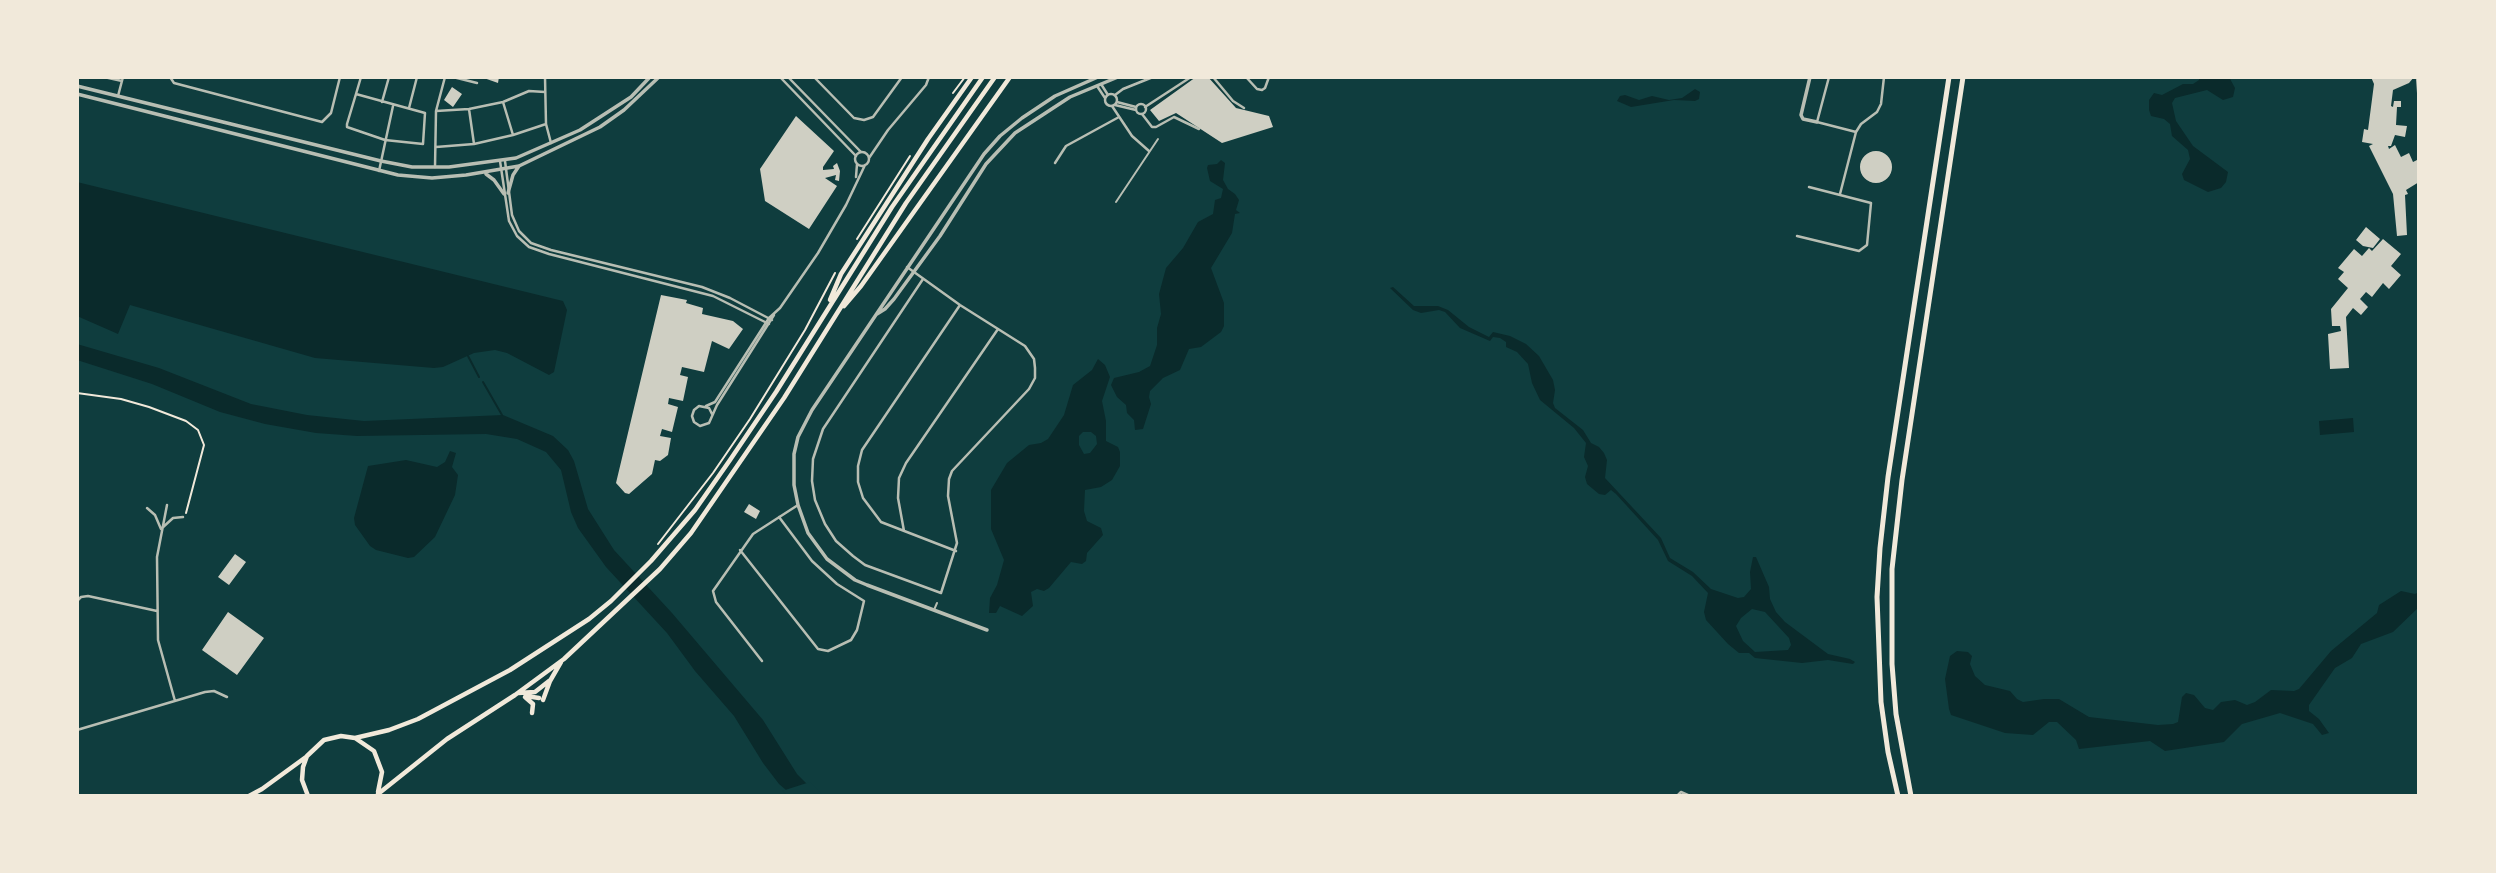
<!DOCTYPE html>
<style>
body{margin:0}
#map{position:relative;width:2496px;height:873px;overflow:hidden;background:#0f3d3e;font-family:Signika,sans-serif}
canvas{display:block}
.frame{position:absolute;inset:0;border:79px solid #f1e9da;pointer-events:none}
</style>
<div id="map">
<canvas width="2496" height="873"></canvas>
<div class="frame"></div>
</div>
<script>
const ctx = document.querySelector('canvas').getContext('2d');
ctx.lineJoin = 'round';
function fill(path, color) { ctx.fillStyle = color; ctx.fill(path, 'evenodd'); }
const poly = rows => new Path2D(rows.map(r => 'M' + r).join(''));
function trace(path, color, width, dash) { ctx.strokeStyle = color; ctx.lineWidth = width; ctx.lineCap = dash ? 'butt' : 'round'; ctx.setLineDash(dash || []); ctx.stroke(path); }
const water = poly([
 [2199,77,2229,77,2235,88,2233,97,2223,100,2207,90,2175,98,2172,103,2176,121,2193,146,2228,172,2226,182,2221,188,2208,192,2184,180,2182,174,2190,159,2188,150,2172,136,2170,124,2164,119,2151,116,2149,110,2149,100,2154,93,2162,95,2183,84,2193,84,2199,80],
 [1695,89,1700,92,1699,99,1695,101,1674,100,1631,107,1617,101,1620,96,1625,95,1639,100,1652,96,1669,100,1682,98],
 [1221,160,1225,163,1223,180,1228,189,1235,194,1239,200,1236,210,1240,213,1235,214,1232,233,1211,268,1224,303,1224,326,1221,332,1201,347,1189,349,1180,370,1163,378,1150,391,1149,397,1151,404,1143,429,1135,430,1134,420,1127,413,1126,405,1117,397,1111,385,1114,378,1139,372,1150,366,1157,345,1157,328,1161,314,1159,294,1166,268,1183,248,1198,222,1213,214,1215,200,1221,198,1223,189,1210,181,1207,168,1208,165,1217,164],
 [77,182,563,301,567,310,554,372,549,375,507,353,495,350,474,353,443,367,434,368,315,358,130,305,118,334,77,316],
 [1393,287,1414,306,1438,306,1448,310,1469,327,1489,337,1493,332,1510,336,1526,344,1539,356,1553,380,1555,390,1553,403,1555,408,1583,430,1591,443,1599,447,1604,453,1607,460,1605,478,1661,538,1670,558,1693,572,1711,589,1738,598,1744,597,1751,589,1750,572,1753,557,1756,557,1769,587,1770,599,1776,612,1785,622,1828,654,1850,659,1855,662,1853,664,1828,660,1802,663,1755,658,1749,653,1739,653,1728,644,1706,620,1704,612,1708,593,1692,576,1668,561,1658,540,1616,494,1611,490,1605,495,1599,494,1587,484,1585,477,1588,466,1584,457,1586,443,1574,428,1540,400,1532,383,1528,364,1517,352,1506,347,1506,342,1500,338,1493,337,1490,341,1460,328,1445,312,1439,310,1421,313,1413,310,1390,288],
 [1752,609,1765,612,1789,638,1791,645,1788,650,1755,652,1743,641,1736,626,1741,618],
 [77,344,159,368,251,404,307,415,364,421,503,415,553,436,568,450,574,461,588,509,614,550,672,613,763,720,797,774,819,796,793,796,779,784,763,763,734,716,695,671,667,633,606,567,578,528,571,512,561,470,546,452,517,439,486,434,357,436,316,433,265,424,220,412,152,384,77,360],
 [1098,359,1105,365,1110,377,1102,401,1106,421,1106,441,1118,447,1120,452,1120,466,1112,480,1101,487,1085,490,1084,511,1087,521,1101,528,1103,535,1087,553,1086,561,1082,564,1071,562,1049,588,1044,591,1037,589,1031,592,1033,606,1022,616,1000,606,996,613,989,613,990,598,997,585,1004,560,991,529,991,490,1007,463,1029,445,1041,443,1048,439,1064,415,1073,385,1092,370],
 [1083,432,1091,432,1096,436,1097,444,1090,453,1084,454,1079,445,1079,436],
 [2353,418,2354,432,2320,435,2319,421],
 [450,451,456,453,452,467,458,475,455,495,435,537,414,557,408,558,376,550,370,546,355,525,354,518,368,466,406,460,437,467,445,462],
 [2401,591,2415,594,2419,592,2419,607,2393,632,2361,644,2352,658,2335,668,2309,705,2309,711,2319,719,2329,733,2322,735,2313,724,2280,713,2242,724,2224,742,2165,751,2150,741,2079,749,2076,740,2057,722,2049,722,2033,735,2005,733,1951,715,1949,709,1945,679,1950,656,1957,651,1968,652,1972,656,1970,664,1975,676,1985,685,2010,691,2017,699,2023,702,2044,699,2059,699,2089,717,2158,725,2173,724,2178,722,2182,697,2186,693,2194,695,2205,708,2213,710,2221,702,2235,700,2247,705,2255,702,2271,690,2294,691,2299,689,2331,651,2377,613,2379,605]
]);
const pier = poly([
 [810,782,822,794,788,796,782,791]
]);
const stream = poly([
 [468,356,479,377],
 [483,382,502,415]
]);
const building = poly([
 [481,77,499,77,498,83],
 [1196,77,1208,77,1236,108,1269,116,1273,127,1222,143,1176,113,1159,121,1150,110],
 [2371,77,2414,77,2409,83,2393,90,2391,106,2393,107,2394,101,2401,101,2401,107,2397,107,2396,125,2407,126,2405,137,2395,135,2391,146,2388,146,2389,149,2395,145,2401,157,2409,153,2413,162,2419,159,2419,182,2406,190,2408,194,2405,195,2407,235,2397,236,2393,194,2369,146,2373,144,2362,142,2364,129,2368,130,2374,84],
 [452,87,462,94,453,107,444,100],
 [796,116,834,151,823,167,823,170,834,169,833,166,837,163,840,171,839,181,835,180,836,175,825,178,837,186,809,229,765,201,760,169],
 '1860 167a16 16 0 1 1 32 0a16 16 0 1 1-32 0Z',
 [2366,227,2380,239,2373,248,2363,246,2356,240],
 [2383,239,2401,254,2391,266,2401,275,2389,289,2383,283,2372,297,2366,292,2360,299,2368,307,2361,315,2353,308,2346,317,2349,368,2330,369,2328,334,2341,331,2340,326,2332,326,2331,309,2348,288,2338,279,2344,272,2338,268,2354,249,2362,256,2369,248,2372,251],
 [661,295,687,300,686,303,703,308,702,314,733,321,743,329,729,349,712,341,704,372,682,367,680,375,688,377,683,401,669,398,668,404,678,407,672,432,662,429,660,436,671,438,668,455,660,461,655,460,652,474,629,494,625,493,616,483],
 [749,504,760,511,756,519,744,512],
 [235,554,246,562,229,585,218,577],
 [228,612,264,638,237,675,202,650]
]);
const path = poly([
 [953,93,965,77],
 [857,239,910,156],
 [77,393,121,399,149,407,186,421,198,430,204,445,186,513],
 [658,544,713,473,750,419,805,330,835,273]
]);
const service = poly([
 [1116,202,1158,139],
 [934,610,937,603]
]);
const minor = poly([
 [104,77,122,81],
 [170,77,174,83,322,122,331,113,340,77],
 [453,77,477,83],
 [545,77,546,124,551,143],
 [780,77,856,156],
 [788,77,861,152],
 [814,77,854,118,864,120,873,117,902,77],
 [1213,77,1233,101,1244,108],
 [1246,77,1257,89,1262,90,1265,88,1269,77],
 [1829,77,1817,122,1856,132],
 [2417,77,2419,103],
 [1101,84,1108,95],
 [1097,86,1105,98],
 '1105 100a6 6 0 1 1 12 0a6 6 0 1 1-12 0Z',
 [356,94,425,113,423,144,385,140,347,127,347,124,356,94,361,77],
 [1115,95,1123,89,1153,77],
 [118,96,123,77],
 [382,102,389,77],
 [503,102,513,135],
 [1117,102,1136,107],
 '1136 109a5 5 0 1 1 10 0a5 5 0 1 1-10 0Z',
 [1115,105,1136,110],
 [1112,106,1132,136,1149,151],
 [1145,107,1191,77],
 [409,108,417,77],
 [469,109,474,144],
 [436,111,469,109,503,102,529,91,545,92],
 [1142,114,1152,127,1156,127,1174,117,1199,129],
 [436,147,474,144,513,135,546,124],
 '855 159a7 7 0 1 1 14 0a7 7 0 1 1-14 0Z',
 [869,158,888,130,926,85,929,77],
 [500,161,509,221,517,236,529,247,549,254,713,296,769,324],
 [505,161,512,215,519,231,531,243,551,250,702,287,730,298,772,320],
 [1055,163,1066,146,1119,117],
 [435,167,436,111,445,77],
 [379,171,393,106],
 [856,177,857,164],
 [1840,194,1856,132,1861,124,1877,112,1881,104,1884,77],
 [1797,236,1859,251,1867,245,1871,203,1809,187],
 [907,267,914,272,960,305,1025,346,1034,359,1035,368,1035,378,1029,389,952,471,949,479,948,496,957,543,941,593,865,565,853,556,836,541,825,524,815,500,812,481,813,459,823,429,923,279],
 [706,406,715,402,769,318,780,308,818,253,846,205,865,165],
 [712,414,709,408,699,406,694,410,692,416,694,422,700,426,709,423,717,405,774,315],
 [167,505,157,557,158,640,175,701],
 [147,508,155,515,161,529,173,518,183,517],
 [904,531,898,498,899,478,906,463,998,329],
 [740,550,818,649,828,651,851,640,857,630,864,601,837,584,812,561,779,517],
 [956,551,881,522,863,498,858,482,858,466,862,450,960,305],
 [77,601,81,597,88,596,157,611],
 [762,661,716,602,713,591,753,534,798,505],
 [77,730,205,692,214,691,227,697],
 [1677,796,1681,792,1690,796]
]);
const tertiary = poly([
 [1810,77,1801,115,1803,119,1817,122],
 [77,86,381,161,412,167,449,167,516,158,580,130,631,97,650,77],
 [77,94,398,175,432,178,466,175,519,166,600,127,624,110,659,77],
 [486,174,494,180,504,194],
 [508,193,513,175,519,166],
 [877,314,885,309,894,299,940,236,986,164,1015,133,1070,97,1118,77],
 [987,630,867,585,855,580,827,559,808,533,798,505,794,485,794,454,798,437,812,410,984,154,1000,136,1022,118,1055,96,1098,77]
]);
const primary = poly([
 [830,300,841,274,928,139,972,77],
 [844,306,861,286,1010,77],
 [518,693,535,692,549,681],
 [526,696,539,698],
 [525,697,533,704,532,713],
 [543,700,550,681,561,662],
 [355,738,389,730,418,719,510,670,589,619,611,601,651,561,695,510,730,460,776,392,892,207,983,77],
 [378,794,447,739,515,695,564,659,660,569,691,533,784,398,906,203,995,77],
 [249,796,262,789,306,757],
 [308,796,302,780,303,767,307,756,324,740,341,736,355,738,374,751,382,772,378,792]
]);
const motorway = poly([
 [1898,796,1888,752,1881,702,1877,597,1880,548,1888,477,1949,77],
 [1911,796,1896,714,1892,664,1892,569,1902,480,1963,77]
]);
fill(water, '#0a2a2b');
fill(pier, '#0f3d3e');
trace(stream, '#0a2a2b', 2);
fill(building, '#cfcfc3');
trace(path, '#f1e9da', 2);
trace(service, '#b8beb3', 2);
trace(minor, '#b8beb3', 2.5);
trace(tertiary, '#b8beb3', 3.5);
trace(primary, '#f1e9da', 4.5);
trace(motorway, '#f1e9da', 5);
</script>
